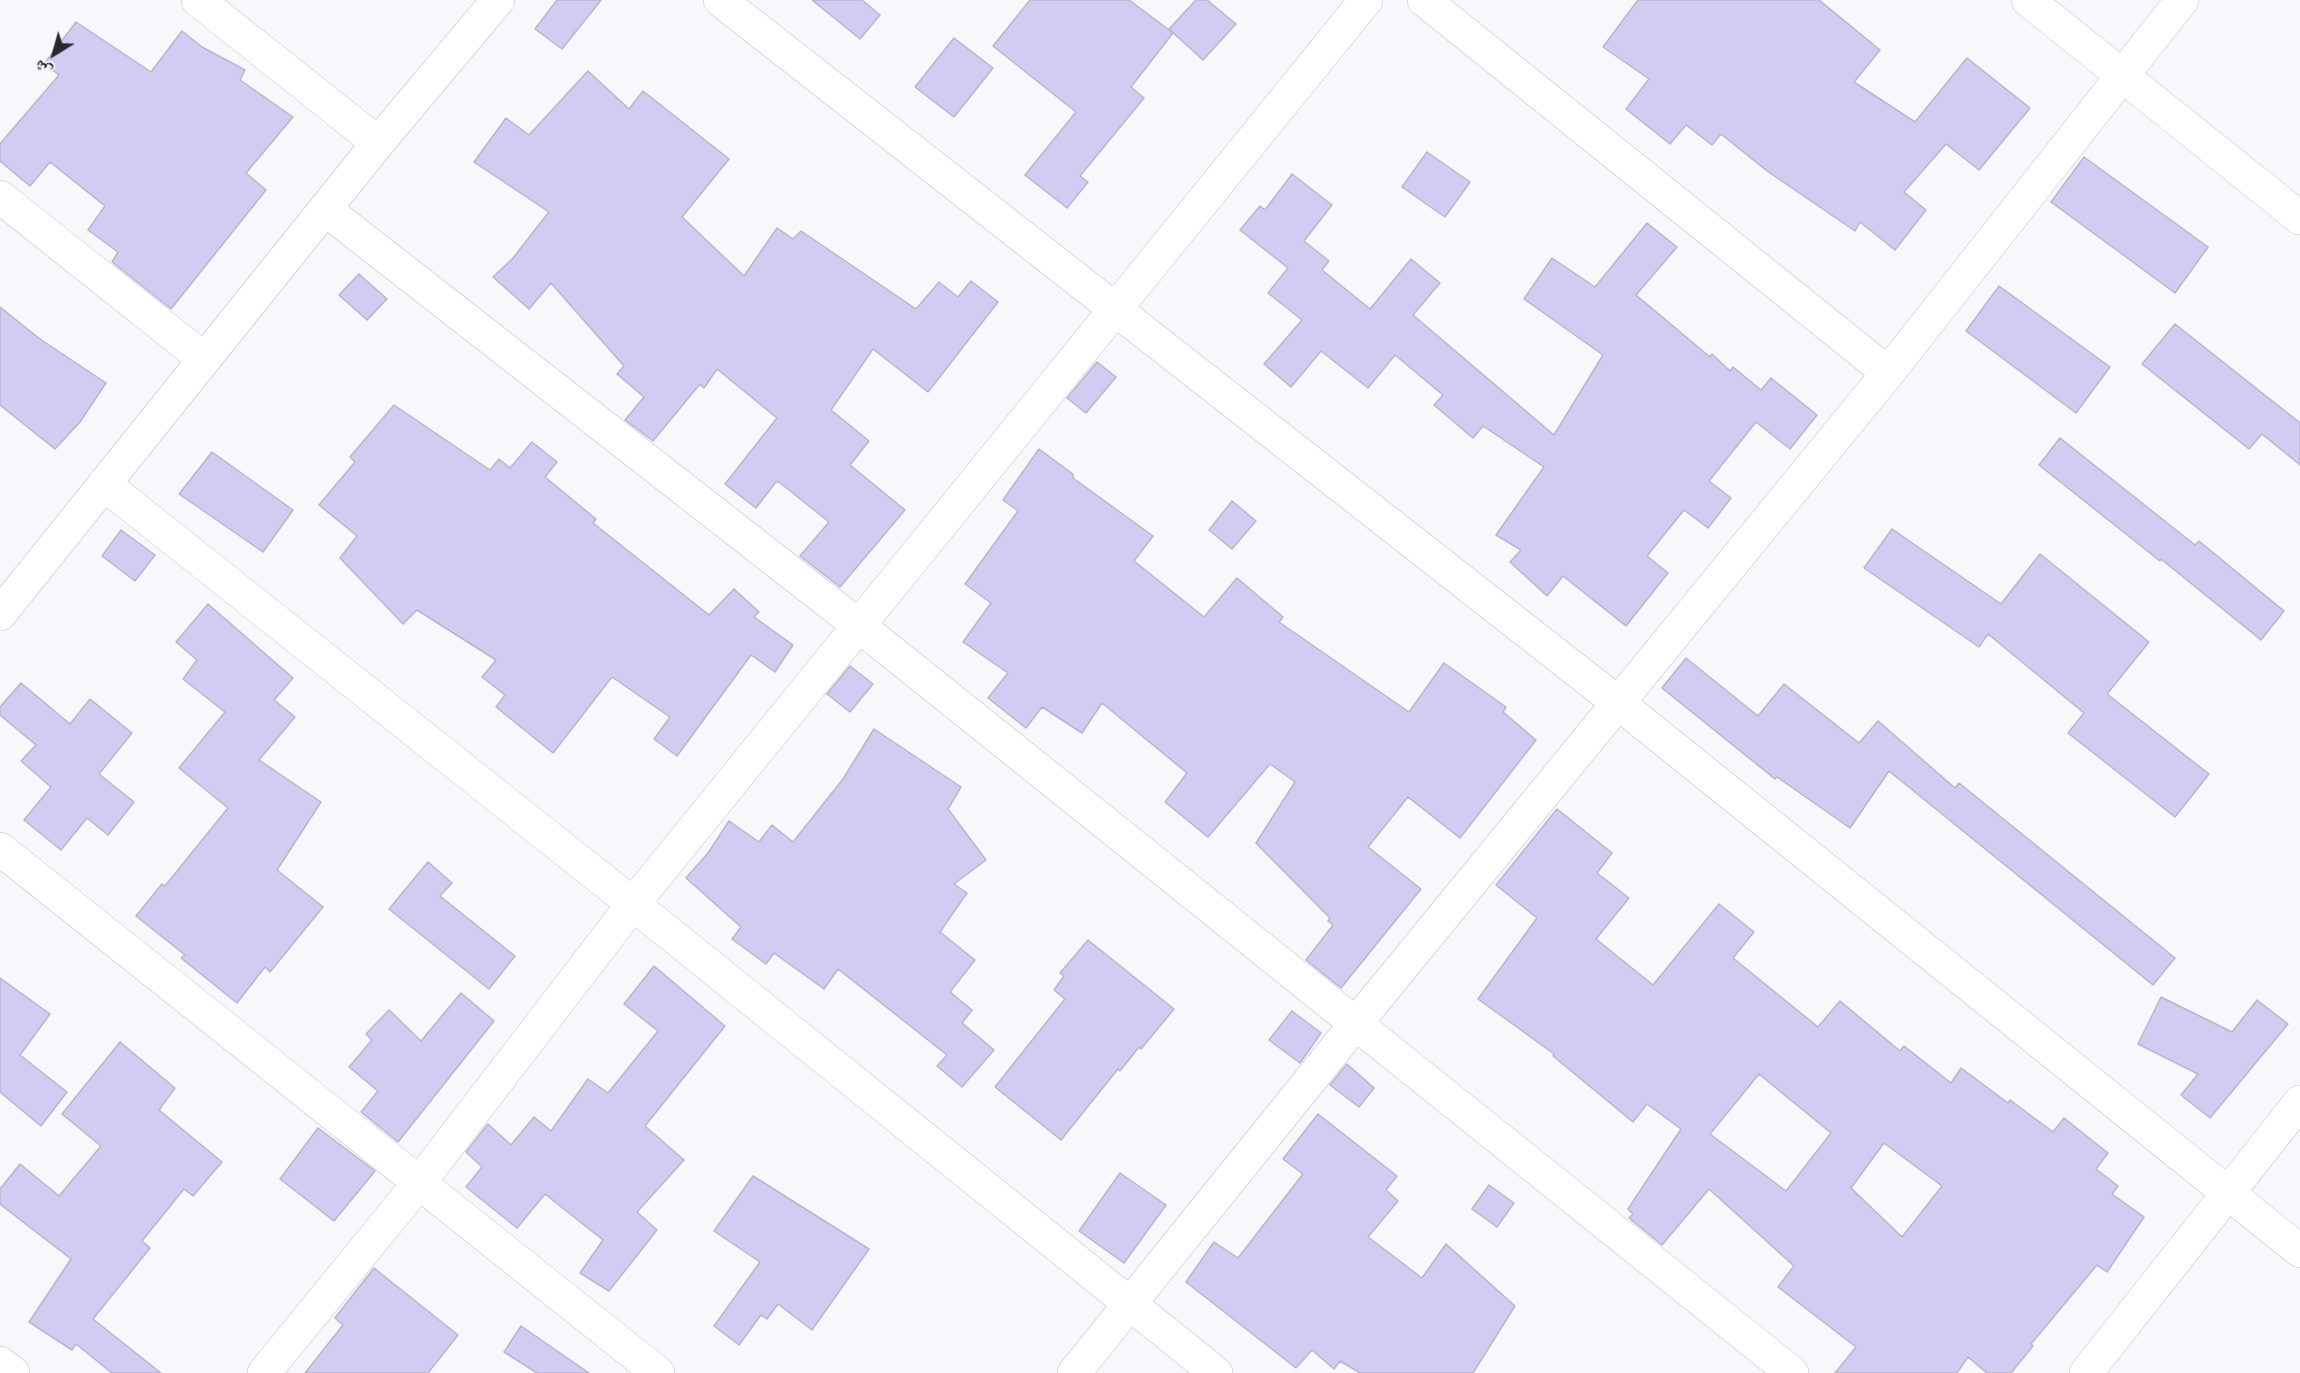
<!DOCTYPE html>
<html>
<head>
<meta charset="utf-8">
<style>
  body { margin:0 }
  #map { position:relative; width:2300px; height:1373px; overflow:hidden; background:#f8f7fc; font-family:"DM Sans","Noto Naskh Arabic",sans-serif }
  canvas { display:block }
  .north { position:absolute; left:24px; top:24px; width:60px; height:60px; -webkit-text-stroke:4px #f8f7fc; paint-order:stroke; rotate:217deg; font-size:16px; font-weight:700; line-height:24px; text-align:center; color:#292831 }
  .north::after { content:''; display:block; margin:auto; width:21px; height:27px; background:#292831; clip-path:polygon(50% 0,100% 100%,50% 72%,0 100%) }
</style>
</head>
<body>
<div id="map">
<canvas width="2300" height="1373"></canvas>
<div class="north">ش</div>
</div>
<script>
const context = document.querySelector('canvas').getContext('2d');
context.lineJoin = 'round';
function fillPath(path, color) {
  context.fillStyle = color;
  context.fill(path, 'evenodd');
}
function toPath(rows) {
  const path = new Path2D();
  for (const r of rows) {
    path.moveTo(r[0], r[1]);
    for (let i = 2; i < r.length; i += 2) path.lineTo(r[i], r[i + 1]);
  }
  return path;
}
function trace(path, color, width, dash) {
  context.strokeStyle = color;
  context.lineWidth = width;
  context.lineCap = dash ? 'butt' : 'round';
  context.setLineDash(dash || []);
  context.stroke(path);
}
const building = toPath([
  [557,0,601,0,562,49,535,29,557,0],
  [812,0,862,0,880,15,860,39,812,0],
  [1030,0,1129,0,1173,33,1131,87,1144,98,1080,176,1088,182,1067,208,1025,175,1076,112,993,46,1030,0],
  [1196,0,1207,0,1236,24,1203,60,1169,29,1196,0],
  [1638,0,1819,0,1880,50,1854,82,1915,122,1967,58,2030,108,1979,170,1946,144,1904,192,1926,210,1895,250,1860,222,1855,231,1767,171,1721,134,1712,145,1686,125,1670,144,1626,109,1649,79,1603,47,1638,0],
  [76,22,151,72,182,31,202,47,245,70,240,80,293,117,246,173,266,190,171,309,112,262,118,252,88,230,105,206,50,162,30,186,0,161,0,144,59,75,44,64,76,22],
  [954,38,993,68,954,117,915,87,954,38],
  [588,71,629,109,643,91,729,159,682,217,744,276,777,228,793,239,801,231,916,309,939,282,958,297,971,281,998,302,928,392,873,349,831,410,869,441,850,465,905,510,840,587,800,556,829,522,779,482,776,482,756,508,725,484,777,418,717,369,704,388,700,384,653,441,625,420,644,397,617,374,624,366,551,283,529,309,493,277,513,258,549,212,474,162,506,118,529,135,588,71],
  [1427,152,1470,182,1445,217,1402,187,1427,152],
  [2084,157,2208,247,2175,293,2051,202,2084,157],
  [1292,174,1332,205,1304,241,1329,261,1322,270,1370,309,1411,259,1440,283,1413,315,1554,435,1603,355,1524,299,1552,258,1595,287,1647,223,1677,247,1636,295,1710,357,1712,354,1730,371,1733,367,1761,390,1771,378,1817,415,1790,449,1756,422,1709,481,1731,498,1708,528,1684,510,1647,556,1668,573,1626,626,1563,576,1547,596,1510,562,1521,550,1496,535,1544,467,1483,426,1473,438,1434,405,1443,395,1395,355,1368,388,1321,351,1291,387,1264,364,1302,320,1268,293,1288,268,1240,230,1260,206,1265,210,1292,174],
  [359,274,387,299,367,320,339,295,359,274],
  [1999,286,2110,367,2076,413,1966,331,1999,286],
  [0,307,40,339,106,383,80,422,55,449,0,405,0,307],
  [2175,324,2300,423,2300,465,2262,434,2249,449,2142,364,2175,324],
  [1097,362,1116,377,1086,413,1067,398,1097,362],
  [394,405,490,470,499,459,510,468,532,442,557,462,545,477,596,519,593,523,709,615,734,589,759,612,754,617,793,645,775,672,751,655,677,756,654,739,670,717,612,677,553,753,496,707,505,695,482,677,496,660,417,610,403,624,340,558,357,536,319,505,355,462,350,457,394,405],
  [2060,438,2195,545,2199,541,2284,611,2261,640,2161,559,2160,561,2039,465,2060,438],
  [1039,449,1073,474,1073,478,1153,536,1134,561,1204,617,1237,578,1283,617,1279,622,1409,712,1444,663,1506,707,1503,712,1536,740,1460,838,1408,797,1368,847,1421,889,1341,988,1306,960,1333,925,1328,921,1330,918,1256,843,1295,782,1270,764,1208,837,1165,802,1187,773,1102,703,1082,733,1042,707,1026,728,988,698,1008,673,963,642,991,603,965,584,1018,511,1003,500,1039,449],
  [212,452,293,510,263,552,179,494,212,452],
  [1232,501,1256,521,1232,549,1209,530,1232,501],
  [1892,529,2001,604,2040,554,2149,642,2107,694,2209,774,2175,817,2068,733,2084,713,1988,634,1979,647,1864,568,1892,529],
  [121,530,155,555,135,581,102,556,121,530],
  [208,604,293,678,274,700,295,717,259,760,321,802,277,870,323,907,270,972,265,967,237,1003,181,958,185,955,136,916,162,884,165,886,228,808,179,768,225,712,183,679,197,660,176,642,208,604],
  [1686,658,1758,716,1784,684,1859,743,1878,721,1955,788,1959,783,2175,958,2153,985,1889,771,1850,828,1777,777,1775,779,1662,688,1686,658],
  [850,666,873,684,850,712,827,694,850,666],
  [21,683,70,724,90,699,132,733,99,774,134,802,108,835,87,818,61,850,24,820,51,787,21,761,36,745,0,715,0,707,21,683],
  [874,729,961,787,948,809,986,860,954,884,967,893,940,932,975,960,950,992,972,1010,962,1023,994,1050,962,1087,937,1066,947,1055,838,969,824,989,774,953,766,964,732,939,741,927,686,878,708,853,729,821,759,842,772,825,793,842,843,779,874,729],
  [1557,809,1612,853,1597,873,1629,898,1596,939,1653,985,1719,904,1754,932,1733,958,1818,1027,1840,1001,1900,1051,1904,1046,1951,1083,1961,1068,2008,1103,2010,1100,2053,1132,2064,1118,2108,1153,2096,1169,2118,1186,2112,1194,2144,1217,2107,1272,2097,1265,2031,1344,2033,1346,2011,1373,1987,1373,1968,1357,1957,1373,1835,1373,1856,1347,1778,1287,1794,1266,1709,1189,1662,1245,1629,1218,1633,1214,1628,1209,1681,1129,1647,1104,1633,1122,1553,1056,1554,1054,1478,999,1537,918,1496,885,1557,809],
  [1759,1074,1831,1133,1786,1191,1710,1134,1759,1074],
  [1884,1143,1942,1186,1902,1237,1851,1188,1884,1143],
  [428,862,452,883,440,896,515,956,489,989,389,909,428,862],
  [1088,940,1174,1009,1141,1049,1139,1047,1120,1071,1118,1069,1061,1140,995,1087,1065,999,1054,990,1064,976,1060,973,1088,940],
  [654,966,725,1026,645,1126,684,1160,637,1212,657,1230,609,1291,580,1273,603,1240,545,1194,517,1228,466,1187,482,1167,466,1152,488,1124,511,1145,534,1117,551,1131,588,1079,608,1093,658,1031,624,1004,654,966],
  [0,978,50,1014,20,1055,67,1092,41,1126,0,1092,0,978],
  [461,993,494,1021,398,1142,361,1112,378,1091,349,1067,372,1040,366,1034,389,1010,421,1041,461,993],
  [2161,997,2232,1032,2257,1000,2288,1024,2210,1118,2181,1095,2198,1074,2138,1044,2161,997],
  [1292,1011,1321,1033,1300,1063,1269,1040,1292,1011],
  [120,1042,175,1088,159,1110,222,1162,193,1196,184,1189,142,1241,150,1248,93,1319,161,1373,112,1373,76,1344,72,1350,29,1322,71,1259,0,1204,0,1189,20,1164,59,1196,101,1146,62,1114,120,1042],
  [1347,1064,1374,1088,1359,1107,1330,1085,1347,1064],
  [1318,1114,1397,1176,1386,1190,1398,1201,1368,1237,1422,1278,1446,1244,1515,1306,1473,1373,1360,1373,1340,1361,1334,1369,1312,1350,1296,1368,1186,1282,1214,1242,1238,1258,1303,1174,1283,1159,1318,1114],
  [318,1128,375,1171,334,1221,280,1179,318,1128],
  [1120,1173,1166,1205,1124,1263,1079,1231,1120,1173],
  [753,1176,869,1249,812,1330,778,1304,767,1319,761,1315,739,1345,714,1326,760,1262,714,1231,753,1176],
  [1489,1185,1514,1203,1497,1227,1472,1209,1489,1185],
  [374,1268,458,1335,428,1373,305,1373,343,1325,335,1318,374,1268],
  [521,1326,589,1373,537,1373,504,1352,521,1326]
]);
const minor = toPath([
  [198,0,378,143],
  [720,0,1617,702,2300,1251],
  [1424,0,1888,373],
  [2028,0,2300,218],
  [0,197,204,359],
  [326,210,858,625,1792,1373],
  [104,484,633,904,1216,1373],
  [0,614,378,143,498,0],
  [0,849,658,1373],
  [0,1363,13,1373],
  [264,1373,419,1183,633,904,1366,0],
  [1074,1373,1357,1022,1888,373,2182,0],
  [2086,1373,2300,1102]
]);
fillPath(building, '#d1ccf1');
trace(building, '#b8b5cd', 1.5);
trace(minor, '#c0bdd5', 34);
trace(minor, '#fff', 33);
</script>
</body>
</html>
